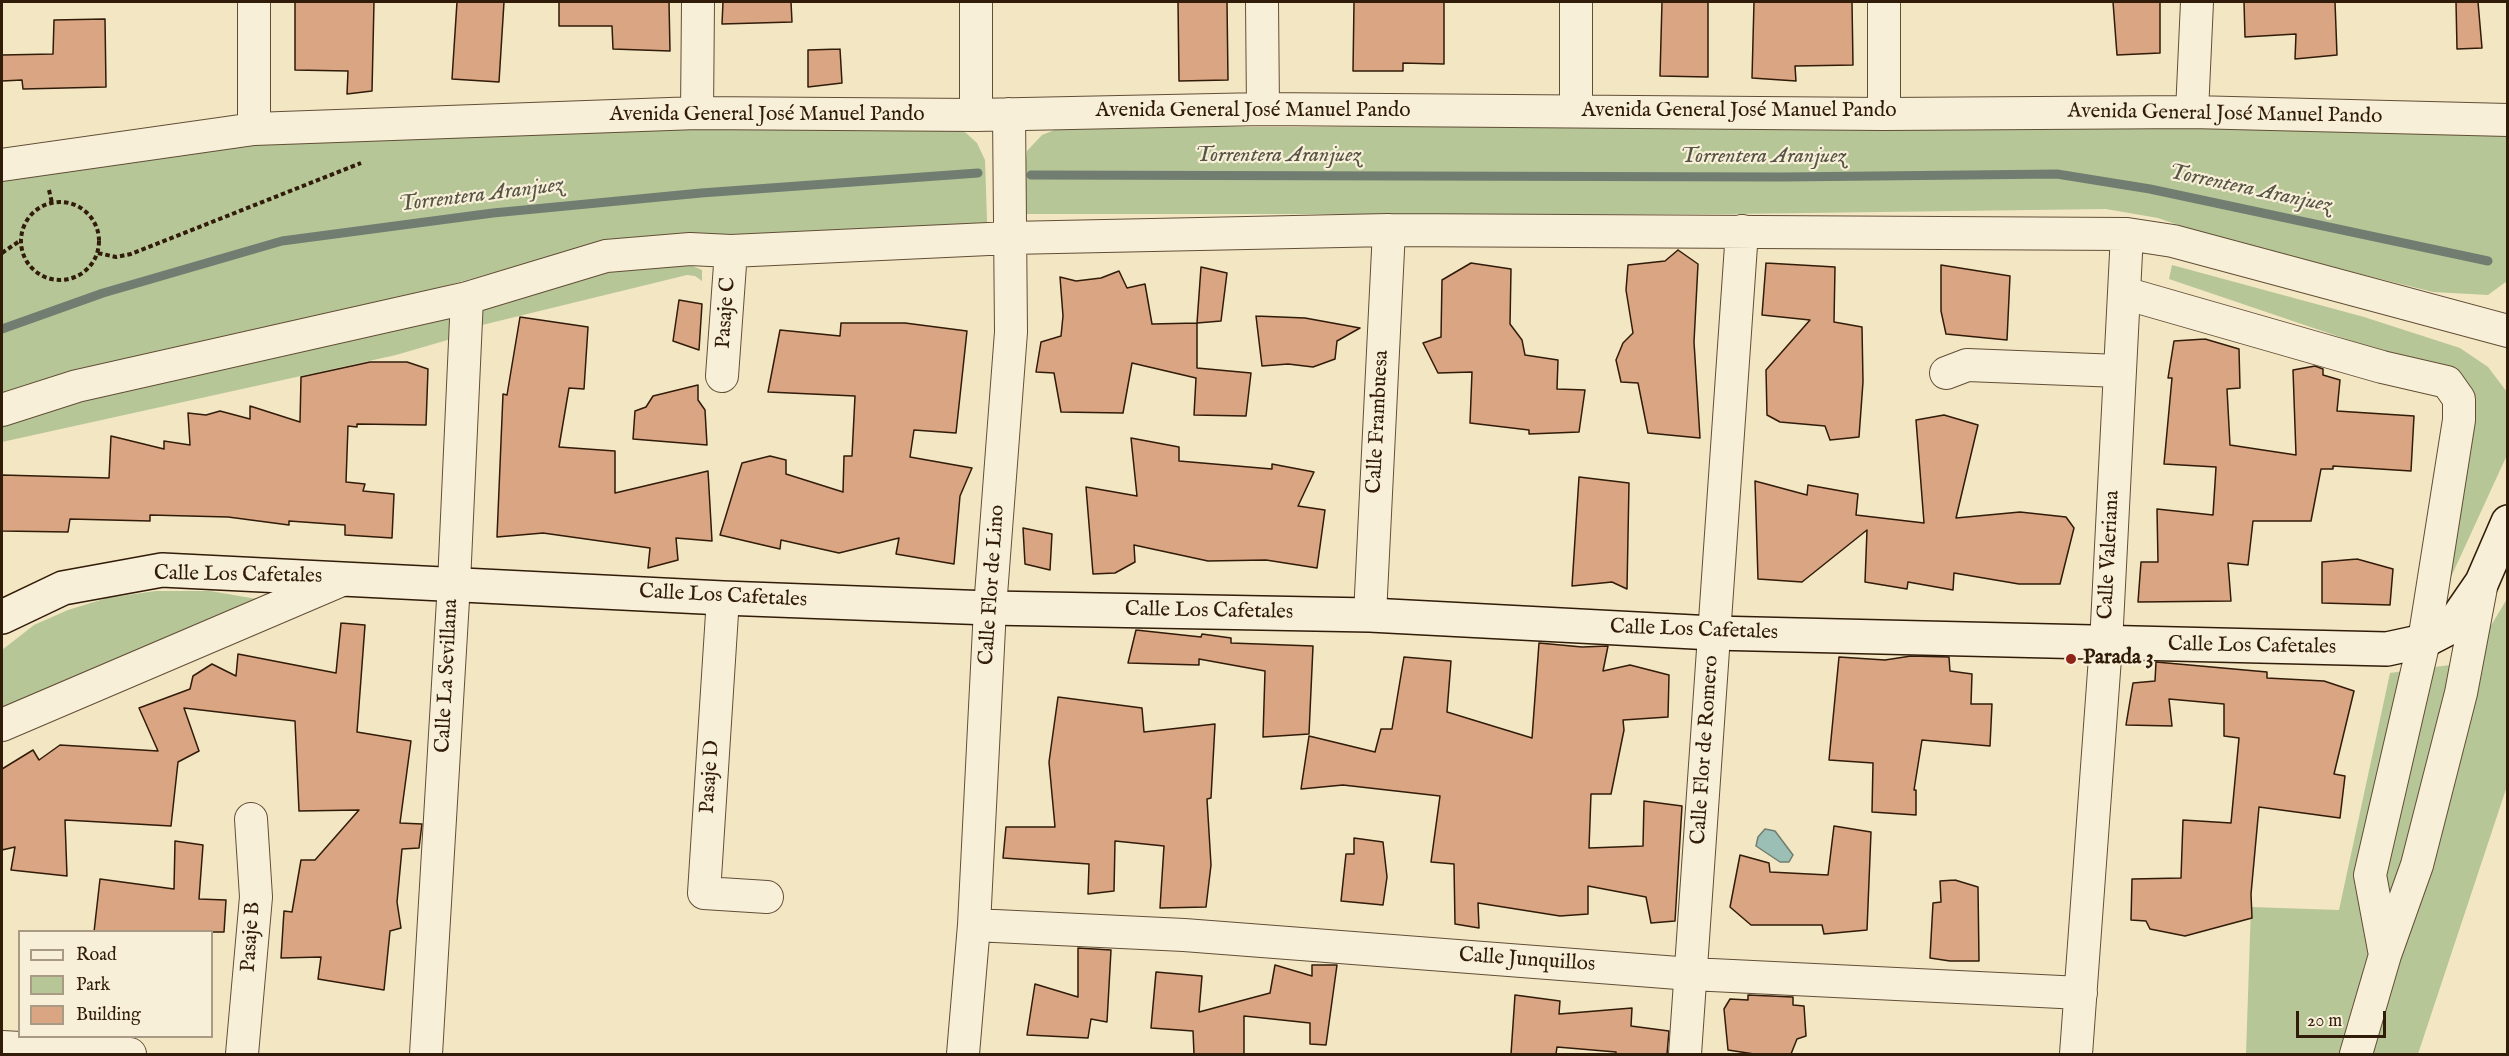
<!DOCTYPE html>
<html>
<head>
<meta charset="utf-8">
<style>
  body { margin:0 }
  #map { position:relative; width:2509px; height:1056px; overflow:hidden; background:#f3e6c2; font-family:"IM FELL English",serif }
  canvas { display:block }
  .frame { position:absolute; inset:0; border:3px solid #311b09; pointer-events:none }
  .legend { position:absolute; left:18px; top:930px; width:195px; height:108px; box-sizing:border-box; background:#f7efd7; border:2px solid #a89a85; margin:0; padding:8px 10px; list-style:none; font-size:18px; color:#311b09 }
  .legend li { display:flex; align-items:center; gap:12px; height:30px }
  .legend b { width:30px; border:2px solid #a89a85 }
  .scale { position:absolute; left:2296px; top:1011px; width:90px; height:27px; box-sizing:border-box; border:3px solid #311b09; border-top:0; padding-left:8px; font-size:18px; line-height:21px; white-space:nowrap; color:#311b09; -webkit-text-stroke:4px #f7efd7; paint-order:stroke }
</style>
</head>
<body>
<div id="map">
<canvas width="2509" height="1056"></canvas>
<div class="frame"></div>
<ul class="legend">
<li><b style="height:8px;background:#f7efd7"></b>Road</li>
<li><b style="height:16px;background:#b6c697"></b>Park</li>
<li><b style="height:16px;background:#d9a583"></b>Building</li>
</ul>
<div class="scale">20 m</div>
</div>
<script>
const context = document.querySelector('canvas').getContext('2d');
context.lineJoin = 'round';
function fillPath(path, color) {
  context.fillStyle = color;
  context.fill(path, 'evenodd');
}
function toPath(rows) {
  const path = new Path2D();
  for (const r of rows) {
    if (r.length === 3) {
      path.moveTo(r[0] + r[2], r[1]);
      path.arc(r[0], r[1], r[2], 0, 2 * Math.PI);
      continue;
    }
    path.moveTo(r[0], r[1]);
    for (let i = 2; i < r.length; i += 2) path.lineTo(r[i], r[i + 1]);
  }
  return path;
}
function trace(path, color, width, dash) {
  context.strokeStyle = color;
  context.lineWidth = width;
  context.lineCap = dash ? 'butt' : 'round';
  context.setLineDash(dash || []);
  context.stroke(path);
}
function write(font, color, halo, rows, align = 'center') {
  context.font = font + ' "IM FELL English",serif';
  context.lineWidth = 4.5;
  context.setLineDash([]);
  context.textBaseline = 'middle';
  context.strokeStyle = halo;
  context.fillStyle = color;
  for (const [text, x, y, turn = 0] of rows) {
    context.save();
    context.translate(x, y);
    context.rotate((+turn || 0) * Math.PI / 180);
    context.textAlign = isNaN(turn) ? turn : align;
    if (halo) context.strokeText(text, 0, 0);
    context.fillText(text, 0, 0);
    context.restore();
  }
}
const green = toPath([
  [711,125,952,126,966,133,977,143,985,160,988,250,608,240,375,306,2,397,2,174,258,142],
  [1062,127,2507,127,2507,281,2488,295,2433,292,2219,239,2158,218,2106,209,1733,214,1026,214,1024,180,1027,151,1042,135],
  [681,261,702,270,702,281,695,276,687,275,478,326,479,304,591,272],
  [2172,265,2364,317,2460,348,2488,367,2507,392,2507,455,2445,590,2452,375,2169,279],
  [452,314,451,339,396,355,2,442,2,419],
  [156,591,210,591,257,599,2,710,2,650,34,625,68,610,107,598],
  [2507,599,2507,786,2418,1054,2246,1054,2251,907,2339,910,2390,673,2457,664,2487,632]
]);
const water = toPath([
  [1765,829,1775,831,1793,855,1789,862,1780,862,1756,846,1758,837,1765,829]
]);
const stream = toPath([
  [1031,175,1783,177,2057,174,2150,189,2488,261],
  [2,329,103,293,282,241,493,213,701,193,978,173]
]);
const building = toPath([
  [295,2,374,2,372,91,347,94,348,71,295,70,295,2],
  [457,2,504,2,499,82,452,79,457,2],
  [559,2,669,2,670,51,613,49,612,26,559,26,559,2],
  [723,2,791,2,792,22,722,24,723,2],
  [1178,2,1227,2,1228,80,1179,81,1178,2],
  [1354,2,1444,2,1444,64,1403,63,1403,71,1353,71,1354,2],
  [1662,2,1708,2,1708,77,1660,76,1662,2],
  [1754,2,1852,2,1853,65,1795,66,1796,81,1752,78,1754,2],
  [2113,2,2160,2,2160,53,2117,55,2113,2],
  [2244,2,2335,2,2337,55,2295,59,2296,34,2245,37,2244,2],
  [2456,2,2478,2,2482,48,2457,49,2456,2],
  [105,19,106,87,23,89,22,80,2,81,2,55,53,54,54,20,105,19],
  [840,49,842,83,808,87,808,50,840,49],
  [1678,250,1698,264,1694,342,1700,438,1648,433,1638,383,1621,382,1616,360,1623,343,1633,333,1626,290,1628,265,1665,261,1678,250],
  [1471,263,1511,269,1510,324,1522,340,1525,355,1558,360,1557,389,1585,390,1579,432,1529,434,1529,430,1470,423,1472,372,1438,373,1423,343,1441,337,1442,280,1471,263],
  [1766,263,1835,267,1834,322,1862,327,1863,382,1859,437,1830,440,1825,426,1780,422,1767,415,1766,370,1810,320,1762,315,1766,263],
  [1941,265,2010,276,2007,340,1946,334,1941,311,1941,265],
  [1201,267,1227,273,1221,321,1197,323,1201,267],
  [1119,271,1127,288,1145,284,1152,324,1197,323,1197,368,1251,373,1246,416,1194,415,1196,378,1132,363,1123,413,1061,412,1054,373,1036,372,1041,342,1061,336,1063,316,1060,277,1076,281,1101,278,1119,271],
  [679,300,702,304,699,350,673,341,679,300],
  [1256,316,1305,318,1360,328,1337,341,1335,359,1313,367,1288,364,1262,366,1256,316],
  [520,317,588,327,584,389,569,388,559,447,615,451,615,493,708,471,712,541,676,538,678,560,648,568,650,548,543,533,497,537,503,394,507,395,520,317],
  [841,323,905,323,967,331,956,433,914,430,910,457,972,468,960,496,954,564,896,554,899,538,839,553,781,540,780,549,720,535,742,463,770,456,786,460,786,474,843,492,844,456,852,456,855,396,768,392,780,330,840,336,841,323],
  [2205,339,2239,349,2240,388,2227,389,2230,445,2296,455,2293,370,2315,366,2323,369,2323,375,2340,380,2337,411,2414,416,2411,471,2333,466,2333,469,2321,469,2311,521,2253,521,2248,565,2228,563,2231,601,2138,602,2141,562,2158,562,2157,509,2213,515,2216,467,2164,464,2172,378,2168,378,2174,341,2205,339],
  [370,362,407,362,428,369,426,425,357,424,357,427,348,426,346,482,365,484,363,491,394,494,392,538,345,535,345,525,289,521,289,525,228,517,150,515,150,521,70,519,68,532,2,531,2,475,109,478,111,436,164,449,164,441,190,445,188,413,206,415,220,411,250,419,250,406,300,422,301,377,370,362],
  [698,385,698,400,705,410,707,445,633,439,635,411,646,407,653,396,698,385],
  [1944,415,1978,425,1956,518,2020,512,2066,517,2074,528,2060,584,2019,584,1954,573,1953,590,1908,582,1907,589,1865,582,1867,530,1802,582,1758,579,1755,481,1807,495,1808,485,1858,494,1856,515,1924,523,1916,420,1944,415],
  [1131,438,1179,447,1179,461,1272,469,1272,464,1314,472,1298,506,1325,510,1317,568,1266,560,1208,561,1134,545,1135,562,1115,573,1093,574,1086,487,1137,496,1131,438],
  [1579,477,1629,483,1627,589,1612,582,1572,586,1579,477],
  [1023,528,1052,534,1050,570,1025,564,1023,528],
  [2357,559,2393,569,2390,605,2322,603,2322,562,2357,559],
  [341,623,365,625,357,732,411,741,400,823,422,824,419,848,402,849,397,902,401,928,390,931,384,990,318,979,321,957,281,958,284,911,292,912,301,860,315,860,359,810,299,811,295,721,184,708,199,751,178,762,171,826,65,820,67,876,11,870,15,847,2,850,2,769,33,750,39,760,60,745,158,751,139,708,190,689,193,676,212,664,236,676,238,654,336,673,341,623],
  [1136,630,1201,637,1202,634,1231,638,1231,643,1313,646,1309,734,1263,737,1265,671,1199,659,1199,665,1128,663,1136,630],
  [1539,643,1582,647,1608,646,1603,671,1630,665,1669,675,1668,717,1623,720,1624,730,1611,794,1591,794,1589,848,1643,846,1644,801,1682,806,1675,921,1651,923,1646,897,1588,886,1588,914,1560,916,1478,903,1479,928,1455,924,1454,864,1431,862,1440,796,1343,785,1301,789,1309,736,1375,752,1381,729,1392,729,1404,657,1451,661,1447,712,1532,738,1539,643],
  [1911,656,1949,657,1950,671,1972,674,1971,704,1992,704,1990,746,1922,740,1914,790,1916,790,1916,815,1872,812,1873,763,1829,760,1839,657,1885,660,1911,656],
  [2156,662,2267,672,2267,678,2324,681,2354,691,2334,774,2345,776,2340,818,2259,807,2251,894,2252,918,2185,936,2150,929,2146,921,2131,920,2132,879,2181,878,2183,820,2231,823,2239,738,2224,736,2224,704,2169,699,2172,726,2126,725,2133,683,2155,681,2156,662],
  [1058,697,1142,708,1144,732,1215,724,1211,798,1207,799,1211,865,1206,907,1160,908,1164,846,1115,841,1114,891,1088,894,1089,864,1003,858,1006,827,1055,827,1049,762,1058,697],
  [1834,826,1871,832,1867,930,1824,934,1822,925,1751,925,1730,907,1740,855,1769,863,1770,872,1828,875,1834,826],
  [1354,838,1383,842,1387,877,1383,905,1341,901,1346,854,1354,854,1354,838],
  [175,841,203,845,199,899,226,900,224,932,94,932,100,879,174,889,175,841],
  [1955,880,1978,887,1979,961,1950,961,1930,958,1933,903,1941,902,1940,881,1955,880],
  [1078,948,1111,950,1107,1022,1091,1019,1088,1038,1027,1035,1035,984,1078,997,1078,948],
  [1275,965,1312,976,1312,965,1337,965,1326,1045,1310,1044,1310,1023,1244,1016,1244,1054,1194,1054,1193,1031,1151,1028,1156,972,1202,976,1199,1012,1270,993,1275,965],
  [1515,995,1560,1001,1559,1014,1632,1008,1631,1026,1669,1031,1667,1054,1616,1054,1616,1052,1557,1047,1556,1054,1511,1054,1515,995],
  [1748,995,1793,997,1793,1005,1804,1006,1806,1036,1797,1039,1791,1054,1754,1054,1728,1050,1724,1009,1730,999,1748,1000,1748,995]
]);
const path = toPath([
  [49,190,52,203],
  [60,241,39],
  [2,253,21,240],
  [98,253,116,257,131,254,361,163]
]);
const street = toPath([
  [1262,2,1263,109],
  [1576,2,1576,111],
  [1884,2,1884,114],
  [2192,112,2197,2],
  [697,113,698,2],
  [976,115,976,2],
  [254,129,254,2],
  [2,165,254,129,697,113,976,115,1263,109,1884,114,2192,112,2508,120],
  [2124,293,2382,367,2447,382,2459,399,2459,420,2424,641,2370,875,2385,955,2417,865,2461,693,2482,582],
  [1946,373,1967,365,2119,371],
  [722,376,731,251],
  [2,410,77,386,467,298,606,256,690,249,731,251,1010,238,1389,230,2127,234,2173,241,2508,331],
  [723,598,704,893,767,897],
  [1370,615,1389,230],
  [2,725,344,579],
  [974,925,1184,935,1691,974,2081,993],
  [2,1047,130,1054],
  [242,1054,256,897,251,819],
  [426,1054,454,583,467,298],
  [963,1054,974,925,990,608,1011,332,1009,114],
  [1685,1054,1742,231],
  [2076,1054,2106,644,2127,234],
  [2356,1054,2385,955]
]);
const secondary = toPath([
  [2,617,63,588,162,570,723,598,990,608,1370,615,1713,633,2387,649,2424,641,2451,627,2482,582,2508,522]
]);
const markers = [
  [2071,659,6,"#8f2418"]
];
const streetNames = [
  ["Avenida General José Manuel Pando",1253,112],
  ["Avenida General José Manuel Pando",1739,112],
  ["Avenida General José Manuel Pando",2225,115,1],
  ["Avenida General José Manuel Pando",767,116],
  ["Pasaje C",727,313,-86],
  ["Calle Frambuesa",1379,422,-87],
  ["Calle Valeriana",2110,555,-87],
  ["Calle Los Cafetales",238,576,1],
  ["Calle Flor de Lino",993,585,-86],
  ["Calle Los Cafetales",723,597,3],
  ["Calle Los Cafetales",1209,612,1],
  ["Calle Los Cafetales",1694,631,2],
  ["Calle Los Cafetales",2252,647,1],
  ["Calle La Sevillana",448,676,-87],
  ["Calle Flor de Romero",1706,750,-86],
  ["Pasaje D",711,777,-86],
  ["Pasaje B",252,937,-86],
  ["Calle Junquillos",1527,961,4]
];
const poiNames = [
  ["Parada 3",2083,659]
];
const waterNames = [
  ["Torrentera Aranjuez",1278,156],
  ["Torrentera Aranjuez",1763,157],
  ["Torrentera Aranjuez",2250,190,12],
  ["Torrentera Aranjuez",481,196,-7]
];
fillPath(green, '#b6c697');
fillPath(water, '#9bbfb5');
trace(water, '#717d70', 1.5);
trace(stream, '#717d70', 9);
fillPath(building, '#d9a583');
trace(building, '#311b09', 1.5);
trace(street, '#624e37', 34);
trace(secondary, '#311b09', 36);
trace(path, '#311b09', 4, [4.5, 3]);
trace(street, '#f7efd7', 32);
trace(secondary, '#f7efd7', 33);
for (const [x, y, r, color] of markers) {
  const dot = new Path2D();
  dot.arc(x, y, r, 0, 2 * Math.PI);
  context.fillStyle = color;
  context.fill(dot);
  trace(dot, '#f7efd7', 2);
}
write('21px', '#311b09', '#f7efd7', streetNames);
write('bold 21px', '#311b09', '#f7efd7', poiNames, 'left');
write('italic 22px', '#565445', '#f7efd7', waterNames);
</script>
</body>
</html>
